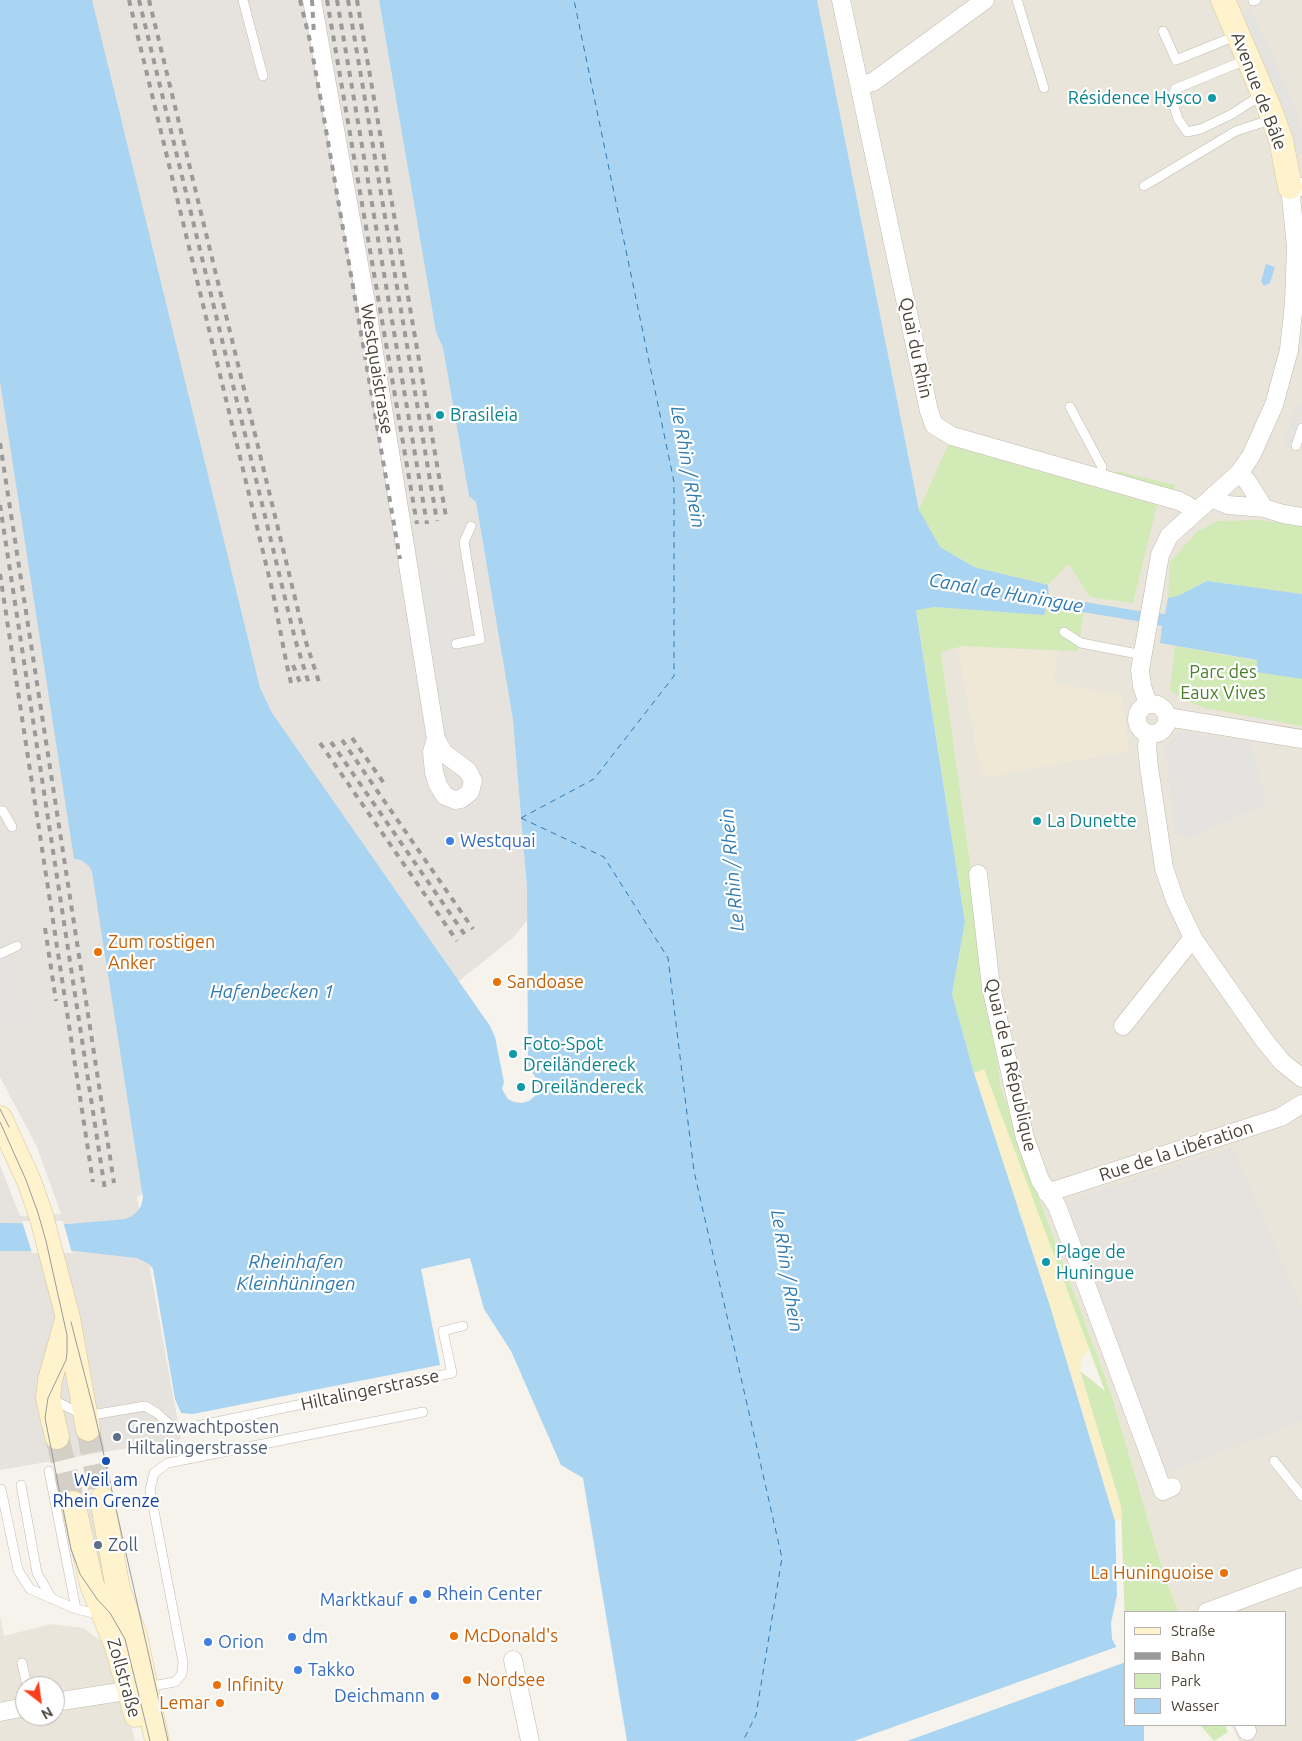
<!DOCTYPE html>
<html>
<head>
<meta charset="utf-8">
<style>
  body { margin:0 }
  #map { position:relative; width:1302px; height:1741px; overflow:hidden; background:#f6f3ec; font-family:Ubuntu,sans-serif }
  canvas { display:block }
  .legend { position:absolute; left:1124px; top:1611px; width:162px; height:115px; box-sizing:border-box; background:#fff; border:1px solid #b7b4b0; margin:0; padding:6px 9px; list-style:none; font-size:15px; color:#4b4439 }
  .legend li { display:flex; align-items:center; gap:10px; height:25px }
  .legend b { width:25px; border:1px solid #b7b4b0 }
  .north { position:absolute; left:15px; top:1676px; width:50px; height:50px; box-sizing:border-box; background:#fff; border:1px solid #b7b4b0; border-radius:50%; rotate:150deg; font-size:14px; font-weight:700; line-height:20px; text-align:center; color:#4b4439 }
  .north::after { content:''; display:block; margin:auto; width:18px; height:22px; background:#fc3f1d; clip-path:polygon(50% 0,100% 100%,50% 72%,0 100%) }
</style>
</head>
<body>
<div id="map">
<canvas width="1302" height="1741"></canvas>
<ul class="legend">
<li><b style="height:6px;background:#fff3cd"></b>Straße</li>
<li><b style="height:6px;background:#9a9a9a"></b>Bahn</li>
<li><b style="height:14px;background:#d2eab5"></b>Park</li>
<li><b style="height:14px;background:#a9d4f2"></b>Wasser</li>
</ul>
<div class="north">N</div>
</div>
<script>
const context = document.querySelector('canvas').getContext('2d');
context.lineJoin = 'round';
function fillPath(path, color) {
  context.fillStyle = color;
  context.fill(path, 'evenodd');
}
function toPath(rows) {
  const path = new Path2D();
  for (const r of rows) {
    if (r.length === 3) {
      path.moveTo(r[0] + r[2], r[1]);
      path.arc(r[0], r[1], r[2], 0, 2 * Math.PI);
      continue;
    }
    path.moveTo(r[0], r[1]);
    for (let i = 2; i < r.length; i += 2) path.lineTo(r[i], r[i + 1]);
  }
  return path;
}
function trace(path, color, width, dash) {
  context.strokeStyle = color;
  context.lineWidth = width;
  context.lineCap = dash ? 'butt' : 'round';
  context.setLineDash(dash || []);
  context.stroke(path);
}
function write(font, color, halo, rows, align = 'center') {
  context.font = font + ' Ubuntu,sans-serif';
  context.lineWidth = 4.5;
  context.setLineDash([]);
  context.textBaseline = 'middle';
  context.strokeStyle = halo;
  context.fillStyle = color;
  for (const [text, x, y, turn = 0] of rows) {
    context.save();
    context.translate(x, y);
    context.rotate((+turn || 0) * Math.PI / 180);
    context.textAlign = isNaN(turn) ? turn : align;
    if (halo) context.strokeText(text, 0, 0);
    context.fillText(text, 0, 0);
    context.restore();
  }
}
const residential = toPath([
  [812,0,1302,0,1302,1741,1239,1741,1232,1725,1286,1725,1286,1612,1178,1612,1178,1611,1163,1571,1111,1393,1037,1193,1001,1087,935,607],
  [0,1615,4,1636,51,1624,83,1628,114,1650,135,1741,0,1741],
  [25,1686,55,1686,55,1716,25,1716]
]);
const industrial = toPath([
  [0,0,379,0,436,332,443,348,469,496,476,502,513,720,517,765,527,888,527,921,514,937,459,981,137,1197,181,1439,0,1470,0,1165,20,1216,61,1214,37,1147,0,1077],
  [1233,1147,1302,1309,1302,1421,1163,1474,1137,1395,1064,1202]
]);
const education = toPath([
  [962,646,1058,651,1054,683,1122,695,1129,751,982,778,958,650]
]);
const green = toPath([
  [948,445,1157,505,1133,603,1090,597,1069,564,1048,585,974,567,940,547,919,510],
  [1116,471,1175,485,1174,490,1115,475],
  [1261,520,1302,526,1302,594,1207,581,1178,596,1168,598,1170,562,1197,532,1217,521],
  [1047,606,1084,612,1077,651,962,646,941,652,1001,1087,1037,1193,1111,1393,1163,1571,1178,1611,1173,1612,1126,1612,1125,1626,1121,1507,1080,1371,1105,1391,984,1070,974,1073,952,994,965,922,916,609,935,607,1044,615],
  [1175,646,1257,661,1256,672,1302,679,1302,726,1205,708,1183,699,1170,690],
  [1200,1725,1225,1725,1228,1732,1214,1741]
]);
const sand = toPath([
  [984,1069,1089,1349,1081,1360,1080,1371,1121,1507,1122,1518,1115,1521,1049,1303,974,1073]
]);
const parking = toPath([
  [1251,10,1294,104,1302,131,1302,155,1295,156,1239,16],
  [1296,404,1302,406,1302,411,1291,448,1283,446],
  [414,558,424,560,457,582,467,632,478,647,489,745,465,758,445,749],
  [1181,732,1250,741,1267,804,1189,838,1175,834,1165,746],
  [0,937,3,946,6,946,28,1010,24,1011,27,1023,0,1024],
  [85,1506,95,1509,110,1585,100,1582]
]);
const water = toPath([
  [0,0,92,0,260,688,272,713,490,1026,495,1037,504,1082,502,1089,508,1099,514,1102,522,1103,529,1101,536,1095,538,1088,537,1080,528,1065,527,888,513,720,476,502,469,496,443,348,436,332,379,0,817,0,919,510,940,547,974,567,1048,585,1049,596,1133,610,1165,614,1168,598,1178,596,1207,581,1302,594,1302,679,1256,672,1257,660,1160,643,1162,626,1131,620,1047,606,1044,615,935,607,916,610,965,922,952,994,974,1073,1049,1303,1115,1521,1117,1595,1111,1623,1112,1639,1126,1665,1126,1725,1144,1725,1144,1741,627,1741,583,1478,561,1465,511,1351,484,1309,470,1258,421,1269,440,1365,193,1414,181,1413,175,1399,153,1269,149,1264,137,1258,75,1251,0,1251,0,1223,69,1224,125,1219,132,1216,137,1212,141,1206,143,1198,92,872,89,866,81,860,74,859,0,381],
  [1266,264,1275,267,1270,283,1264,286,1261,281]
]);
const pier = toPath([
  [22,1221,63,1221,72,1253,32,1253],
  [1119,1646,1126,1662,907,1741,854,1741]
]);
const ferry = toPath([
  [521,818,604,857,668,958,694,1171,782,1558,756,1715,743,1741],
  [521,818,594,779,674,676,674,482,574,0]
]);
const secondaryTunnel = toPath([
  [88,1429,102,1499],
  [57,1437,73,1503]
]);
const lane = toPath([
  [243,0,263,76],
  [1017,0,1044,88],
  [1253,1,1256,0],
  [1163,31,1176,60,1238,35],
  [1248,59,1175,89,1172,100,1178,119,1187,132,1201,129,1232,114,1263,94],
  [1144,186,1236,131,1273,119],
  [1070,407,1102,467,1099,477],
  [1296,446,1302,428],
  [1064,632,1081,643,1143,655],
  [456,644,480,639,464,542,471,526],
  [0,811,3,811,12,827],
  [0,954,17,946],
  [53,1400,86,1416,145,1406,157,1413,169,1424,182,1429,452,1373,443,1331,463,1326],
  [1274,1461,1302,1496],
  [49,1471,76,1609],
  [21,1485,37,1573,52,1599],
  [1,1489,18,1570,30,1589,76,1609,102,1615],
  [22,1663,27,1686],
  [146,1687,175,1682,182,1674,183,1662,150,1490,154,1473,168,1463,423,1412]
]);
const street = toPath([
  [312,0,367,309,436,739,444,753,468,771,473,781,470,792,461,799,455,800,445,796,438,785,434,772,432,752,436,739],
  [841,0,929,411,934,425,952,436,1179,501,1187,505,1195,512],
  [861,85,873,82,985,0],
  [1239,473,1247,481,1264,508],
  [1211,498,1228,505,1264,508,1283,514,1302,517],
  [1152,719,15],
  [1148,704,1142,686,1140,670,1160,555,1169,536,1239,473,1251,456,1274,405,1289,350,1294,303,1296,246,1290,187,1302,187],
  [1167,717,1302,739],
  [1148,735,1147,747,1149,767,1164,868,1175,900,1194,940,1264,1040,1282,1062,1302,1078],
  [978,874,991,987,1025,1138,1040,1180,1057,1206,1163,1491,1172,1487],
  [1123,1026,1188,944,1194,940],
  [1047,1193,1281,1117,1302,1104],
  [1207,1612,1302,1577],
  [513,1660,530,1741],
  [55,1702,139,1689],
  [0,1712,25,1707],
  [1244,1725,1247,1731]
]);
const secondary = toPath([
  [1223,0,1268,105,1281,140,1290,187],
  [0,1118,29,1181,41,1215,68,1318,88,1429],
  [57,1437,48,1398,50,1380,66,1323],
  [102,1499,118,1589,135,1635,157,1741],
  [73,1503,92,1585,117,1647,136,1715]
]);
const tram = toPath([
  [0,1109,9,1127],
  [0,1122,26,1180,38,1213,46,1241,67,1335,67,1353,66,1360,48,1398,45,1418,71,1549,80,1574,97,1599,110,1613,125,1639,150,1741],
  [71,1322,95,1415,168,1741]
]);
const rail = toPath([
  [129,0,273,593,287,666,292,687],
  [139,0,295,639,309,684],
  [149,0,305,639,319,682],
  [300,0,310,41,321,101,400,559],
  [312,0,314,35],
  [327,0,417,524],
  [337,0,427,524],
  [348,0,437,521],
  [357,0,446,517],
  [0,443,114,1183],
  [0,505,105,1190],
  [0,574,93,1182],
  [293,665,301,685],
  [352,738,386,786],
  [342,740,473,929],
  [331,742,465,935],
  [320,743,457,941],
  [45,928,56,1001]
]);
const markers = [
  [1212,98,5,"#0f9aa8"],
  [440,415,5,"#0f9aa8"],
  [1037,821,5,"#0f9aa8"],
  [450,841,5,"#3f7fe0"],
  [98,952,5,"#e8710a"],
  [497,982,5,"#e8710a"],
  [513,1054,5,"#0f9aa8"],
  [521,1087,5,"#0f9aa8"],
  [1046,1262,5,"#0f9aa8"],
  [117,1437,5,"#5c6f8a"],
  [106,1461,5,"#1a4fb4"],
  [98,1545,5,"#5c6f8a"],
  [1224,1573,5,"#e8710a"],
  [427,1594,5,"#3f7fe0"],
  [413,1600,5,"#3f7fe0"],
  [454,1636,5,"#e8710a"],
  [292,1637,5,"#3f7fe0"],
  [208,1642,5,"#3f7fe0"],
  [298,1670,5,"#3f7fe0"],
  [467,1680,5,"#e8710a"],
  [217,1685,5,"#e8710a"],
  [435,1696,5,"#3f7fe0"],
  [220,1703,5,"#e8710a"]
];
const streetNames = [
  ["Avenue de Bâle",1259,91,69],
  ["Quai du Rhin",916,348,78],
  ["Westquaistrasse",377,369,81],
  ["Quai de la République",1011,1065,77],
  ["Rue de la Libération",1176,1151,-18],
  ["Hiltalingerstrasse",370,1390,-12],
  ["Zollstraße",124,1678,74]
];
const cultureNames = [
  ["Résidence Hysco",1202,98,"right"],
  ["Brasileia",450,415],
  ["La Dunette",1047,821],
  ["Foto-Spot",523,1044],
  ["Dreiländereck",523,1065],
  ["Dreiländereck",531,1087],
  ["Plage de",1056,1252],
  ["Huningue",1056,1273]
];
const parkNames = [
  ["Parc des",1223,672],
  ["Eaux Vives",1223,693]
];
const shopNames = [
  ["Westquai",460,841],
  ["Rhein Center",437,1594],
  ["Marktkauf",403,1600,"right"],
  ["dm",302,1637],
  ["Orion",218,1642],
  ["Takko",308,1670],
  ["Deichmann",425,1696,"right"]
];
const foodNames = [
  ["Zum rostigen",108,942],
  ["Anker",108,963],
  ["Sandoase",507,982],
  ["La Huninguoise",1214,1573,"right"],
  ["McDonald's",464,1636],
  ["Nordsee",477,1680],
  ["Infinity",227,1685],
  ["Lemar",210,1703,"right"]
];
const serviceNames = [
  ["Grenzwachtposten",127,1427],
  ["Hiltalingerstrasse",127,1448],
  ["Zoll",108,1545]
];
const transitNames = [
  ["Weil am",106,1480],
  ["Rhein Grenze",106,1501]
];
const waterNames = [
  ["Le Rhin / Rhein",688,467,80],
  ["Canal de Huningue",1006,593,10],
  ["Le Rhin / Rhein",732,870,-95],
  ["Hafenbecken 1",272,992],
  ["Rheinhafen",296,1262],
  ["Kleinhüningen",296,1284],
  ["Le Rhin / Rhein",787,1271,81]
];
fillPath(residential, '#eae5da');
fillPath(industrial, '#e6e2dd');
fillPath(education, '#efe8d6');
fillPath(green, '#d2eab5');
fillPath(sand, '#f9efc9');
fillPath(parking, '#e5e3e0');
fillPath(water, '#a9d4f2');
fillPath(pier, '#f6f3ec');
trace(ferry, '#2e7ab2', 1, [6, 5]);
trace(secondaryTunnel, '#d4d0c8', 24, [24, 12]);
trace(lane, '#c2bbae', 10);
trace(street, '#c2bbae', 19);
trace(secondary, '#d6c79b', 25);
trace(lane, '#fff', 9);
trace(street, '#fff', 18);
trace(secondary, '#fff3cd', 24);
trace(tram, '#9a9a9a', 1);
trace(rail, '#9a9a9a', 4, [6, 6]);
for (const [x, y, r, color] of markers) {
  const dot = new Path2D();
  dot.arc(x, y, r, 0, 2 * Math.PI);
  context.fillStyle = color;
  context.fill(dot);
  trace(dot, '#fff', 2);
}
write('18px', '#4b4439', '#fff', streetNames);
write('18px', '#0d838f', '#fff', cultureNames, 'left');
write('18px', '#4a7f2a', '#fff', parkNames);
write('18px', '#366cbe', '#fff', shopNames, 'left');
write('18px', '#c56008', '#fff', foodNames, 'left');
write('18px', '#4e5e75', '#fff', serviceNames, 'left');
write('18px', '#164399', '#fff', transitNames);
write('italic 19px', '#2e7ab2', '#fff', waterNames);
</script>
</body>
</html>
